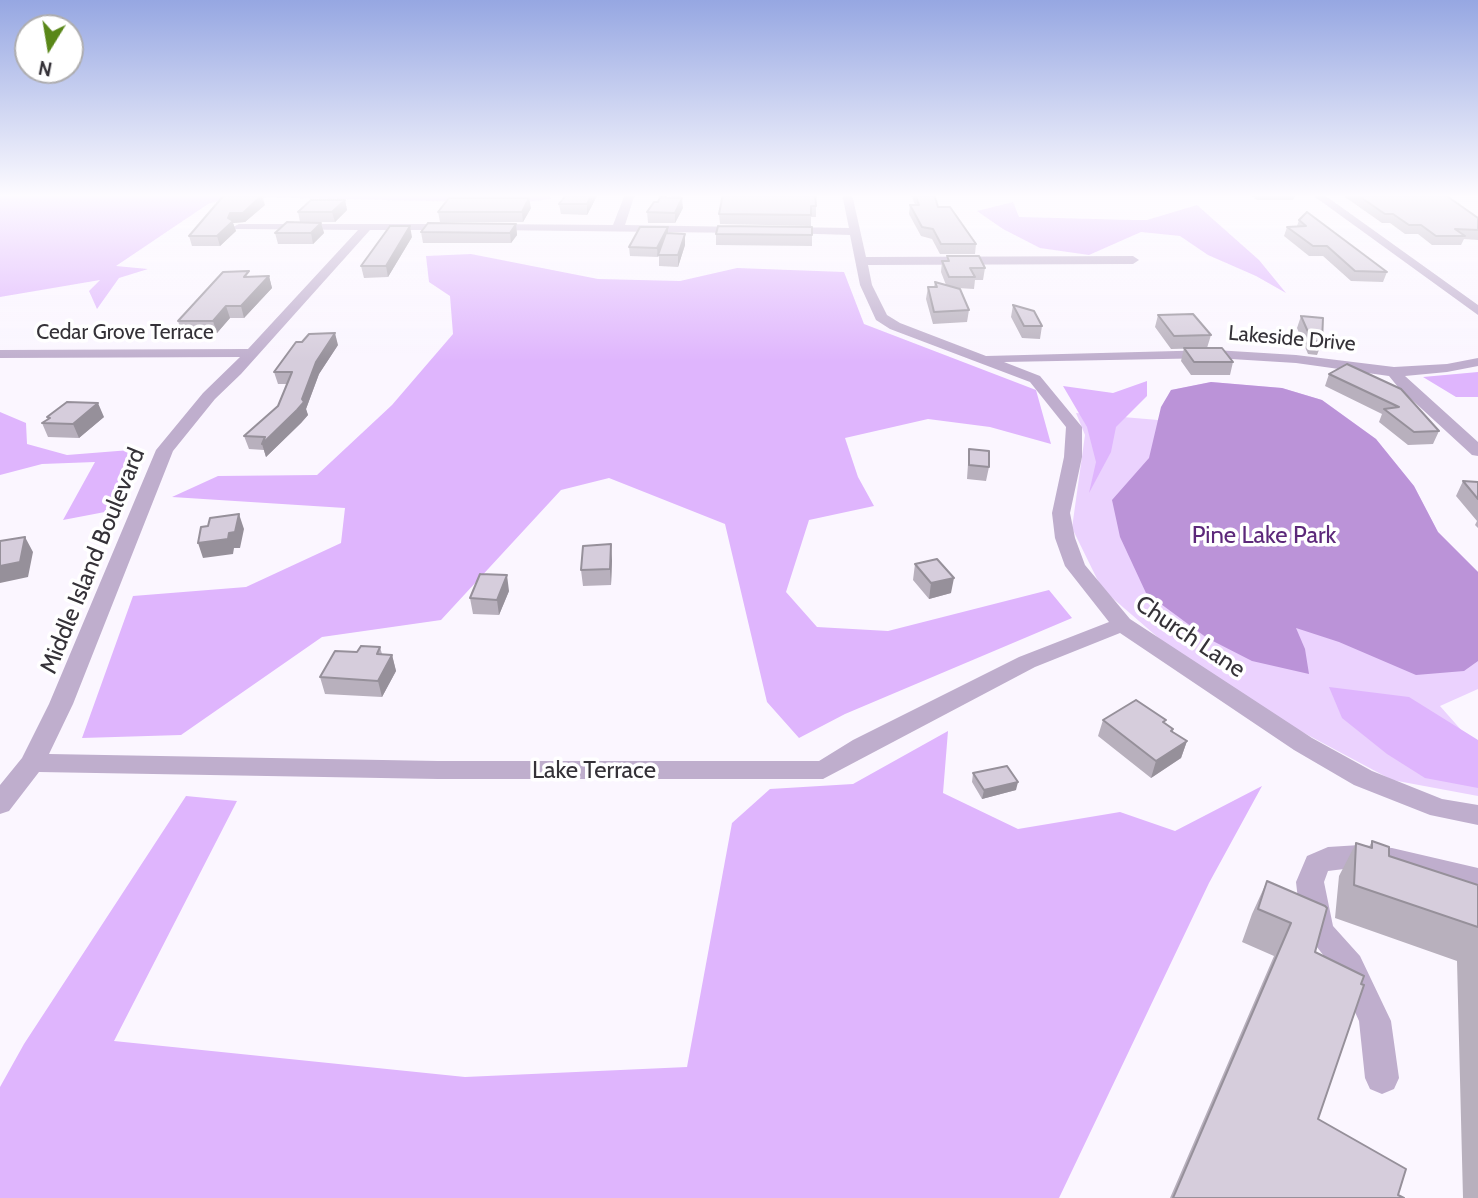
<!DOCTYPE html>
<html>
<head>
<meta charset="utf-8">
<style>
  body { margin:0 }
  #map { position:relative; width:1478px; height:1198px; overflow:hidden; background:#fbf6ff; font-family:Cabin,sans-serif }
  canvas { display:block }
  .north { position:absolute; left:14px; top:14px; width:70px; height:70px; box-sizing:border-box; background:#fff; border:2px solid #aeadaf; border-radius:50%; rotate:191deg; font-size:19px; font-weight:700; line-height:28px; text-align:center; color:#353238 }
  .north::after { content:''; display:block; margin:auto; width:24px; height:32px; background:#598718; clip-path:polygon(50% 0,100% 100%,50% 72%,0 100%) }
</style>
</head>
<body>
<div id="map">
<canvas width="1478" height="1198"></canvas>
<div class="north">N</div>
</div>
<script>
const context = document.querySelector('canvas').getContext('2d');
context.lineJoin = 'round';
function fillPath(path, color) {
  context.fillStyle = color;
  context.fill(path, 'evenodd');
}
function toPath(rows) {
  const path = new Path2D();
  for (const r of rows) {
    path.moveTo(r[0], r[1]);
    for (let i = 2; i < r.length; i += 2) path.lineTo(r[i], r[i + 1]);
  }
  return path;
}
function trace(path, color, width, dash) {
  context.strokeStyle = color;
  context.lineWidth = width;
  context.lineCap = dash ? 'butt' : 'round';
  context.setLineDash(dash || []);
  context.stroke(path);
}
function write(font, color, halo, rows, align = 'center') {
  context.font = font + ' Cabin,sans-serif';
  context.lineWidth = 7;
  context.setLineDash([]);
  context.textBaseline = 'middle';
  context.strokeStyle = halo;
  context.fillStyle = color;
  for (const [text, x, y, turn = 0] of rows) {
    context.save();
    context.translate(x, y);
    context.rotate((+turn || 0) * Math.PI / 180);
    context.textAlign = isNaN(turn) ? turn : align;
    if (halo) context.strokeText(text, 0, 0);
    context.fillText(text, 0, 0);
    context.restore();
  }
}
const green = toPath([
  [1211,382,1282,388,1322,400,1376,439,1414,486,1438,532,1478,572,1478,689,1440,706,1478,749,1478,796,1392,780,1289,725,1169,647,1102,589,1072,528,1085,435,1076,413,1158,420,1171,390]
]);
const forest = toPath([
  [11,194,550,194,551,199,516,203,255,197,218,201,208,204,116,266,148,269,119,278,97,309,89,291,100,280,0,297,0,195],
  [1013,202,1019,217,1133,220,1147,220,1197,205,1259,260,1286,293,1256,276,1208,255,1180,236,1141,232,1089,255,1040,248,1003,229,977,211],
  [471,254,598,279,680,281,737,268,844,272,864,324,1036,390,1051,444,990,427,928,419,845,438,858,477,874,506,809,520,786,592,817,627,888,631,1049,590,1072,618,845,714,799,738,767,702,725,524,609,478,561,490,441,620,322,637,181,735,82,738,133,596,246,587,341,543,345,508,172,497,218,476,317,475,392,405,453,334,450,296,429,282,426,256],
  [1478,372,1478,397,1456,397,1423,377],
  [1147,381,1147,396,1116,427,1111,452,1089,493,1096,462,1087,427,1063,386,1113,393],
  [0,412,26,423,27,444,67,455,143,449,110,511,63,520,95,462,42,464,0,475],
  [1329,687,1409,697,1478,740,1478,788,1425,778,1387,754,1342,718],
  [948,731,943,793,1018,829,1120,812,1175,831,1262,786,1209,883,1059,1198,0,1198,0,1087,24,1044,186,796,237,801,114,1041,465,1077,687,1067,732,823,770,789,853,784]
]);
const water = toPath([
  [1211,382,1282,388,1322,400,1376,439,1414,486,1438,532,1478,572,1478,661,1464,671,1416,675,1339,642,1296,628,1305,649,1309,674,1252,661,1207,638,1146,593,1120,537,1112,500,1149,458,1161,407,1171,390]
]);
const minor = toPath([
  [625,194,635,194,625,225,746,227,752,230,746,233,488,230,482,227,488,224,613,225,625,194],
  [842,194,852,194,866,257,1133,256,1139,260,1133,264,868,265,872,285,887,315,900,323,986,356,1215,350,1296,355,1394,367,1447,364,1478,358,1478,366,1447,372,1405,376,1478,442,1478,456,1472,455,1398,387,1389,376,1296,363,1215,358,1004,362,1040,376,1082,427,1082,457,1070,513,1075,538,1085,565,1130,619,1312,738,1372,771,1442,799,1478,805,1478,825,1430,815,1354,785,1294,750,1120,633,1035,667,823,779,438,779,39,772,9,811,0,814,0,785,22,758,49,704,156,450,203,393,240,357,0,358,0,350,248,349,358,230,235,229,233,227,239,224,452,224,458,227,452,230,370,230,241,374,215,399,173,451,73,704,49,754,438,761,819,761,853,740,1019,657,1109,622,1065,566,1055,538,1052,513,1064,457,1066,427,1030,382,890,329,876,320,860,285,850,235,786,233,780,230,786,227,849,228,842,194],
  [1311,194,1323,194,1478,305,1478,315,1311,194],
  [1360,845,1392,848,1478,868,1478,892,1392,870,1360,867,1328,871,1324,882,1333,926,1360,956,1391,1021,1399,1078,1394,1089,1382,1094,1370,1089,1365,1078,1359,1021,1338,974,1306,933,1300,917,1296,882,1307,856,1328,847,1360,845]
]);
const wall = toPath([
  [598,194,587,215,561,214,559,204],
  [911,194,934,194,938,207,976,244,975,254,940,254,932,239,921,236,909,214,910,205,915,205],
  [1250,194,1295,194,1293,200,1257,200],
  [1346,194,1444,194,1478,218,1478,240,1464,239,1461,245,1432,245,1418,234,1405,234,1390,223,1382,223,1345,197],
  [345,200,347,210,335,222,300,222,298,212],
  [265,205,245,222,233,223,236,231,220,246,192,246,189,236],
  [816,206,816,217,811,217,811,226,720,224,719,214],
  [531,208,523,222,440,222,438,212],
  [683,208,675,223,648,223,647,212],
  [1299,220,1387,272,1383,282,1351,281,1323,256,1309,256,1284,236,1287,227,1297,226],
  [321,223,324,233,313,244,278,244,275,233],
  [516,224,517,235,511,243,423,243,421,232],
  [668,233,685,234,685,245,678,267,659,266,659,255,658,257,630,256,629,247],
  [716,234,812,235,812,246,716,245],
  [412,237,388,277,364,278,361,266],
  [947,256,985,268,983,280,975,280,974,289,958,288,969,310,967,322,933,324,926,299,928,287,934,287,935,282,946,285,941,272,942,261,947,261],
  [269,276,272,288,244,318,230,318,217,333,182,334,178,321,251,277],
  [1013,305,1042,326,1040,339,1022,338,1011,317],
  [1158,315,1211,335,1207,348,1171,349,1155,327],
  [1301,316,1322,342,1317,355,1308,354,1297,328],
  [338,345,319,374,306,409,308,415,301,423,266,457,264,450,249,449,244,436,278,406,287,384,278,384,274,372],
  [1184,348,1233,362,1230,375,1191,375,1181,361],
  [1347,364,1439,431,1433,444,1408,445,1379,422,1382,414,1325,386,1329,374],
  [47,417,104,417,79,438,48,437,42,423,48,419],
  [969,449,989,467,986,481,967,479],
  [1463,481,1478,482,1478,528,1475,525,1477,521,1456,496],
  [612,560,611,585,583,586,581,570],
  [915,564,951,593,929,599,913,580],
  [509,591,499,615,473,614,470,598],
  [380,647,382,654,392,655,396,671,382,697,325,694,320,677,357,652],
  [1103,720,1165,724,1173,729,1172,732,1187,741,1181,758,1151,778,1098,736],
  [973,773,1016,790,982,799,972,782],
  [1372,841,1389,856,1478,885,1478,1198,1463,1198,1457,961,1335,918,1339,876,1356,843,1369,847],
  [1267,881,1315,952,1318,1119,1398,1195,1404,1198,1170,1198,1274,956,1242,942,1252,914]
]);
const shadedWall = toPath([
  [592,194,598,194,587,215,587,204],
  [262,195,265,205,245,222,233,223,236,231,220,246,217,236,230,213],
  [529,198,531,208,523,222,522,212],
  [682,198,683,208,675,223,675,213],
  [345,200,347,210,335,222,332,212],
  [321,223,324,233,313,244,311,233],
  [516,224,517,235,511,243,510,233],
  [410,226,412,237,388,277,386,266],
  [668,227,668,236,658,257,657,248],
  [685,234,685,245,678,267,678,255],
  [269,276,272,288,244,318,241,306],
  [226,306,230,318,217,333,213,321],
  [335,333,338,345,319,374,306,409,308,415,301,423,266,457,262,444],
  [98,403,104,417,79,438,73,424],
  [239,514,244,529,240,548,234,548,233,554,203,558,198,543,229,533],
  [25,537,33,552,28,577,0,583,0,566],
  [611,544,612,560,611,585,610,569],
  [507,575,509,591,499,615,497,600],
  [954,578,951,593,929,599,931,583],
  [392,655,396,671,382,697,378,681],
  [1187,741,1181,758,1151,778,1156,761],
  [1018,782,1016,790,982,799,984,790]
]);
const building = toPath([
  [225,194,262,195,243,213,230,213,228,218,233,221,217,236,189,236,225,194],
  [567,194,592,194,587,204,559,204,567,194],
  [723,194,815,194,816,206,811,206,811,215,719,214,723,194],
  [915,194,934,194,938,207,950,207,976,244,941,244,933,229,922,227,910,205,919,205,915,194],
  [1356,194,1444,194,1478,218,1478,230,1455,229,1465,236,1436,236,1421,225,1409,225,1393,214,1385,214,1356,194],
  [660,197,682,198,675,213,647,212,654,202,658,202,660,197],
  [449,198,529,198,522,212,438,212,449,198],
  [311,200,345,200,332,212,298,212,311,200],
  [1307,212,1387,272,1355,271,1327,246,1313,246,1287,227,1306,226,1299,220,1307,212],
  [287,222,321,223,311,233,275,233,287,222],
  [428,223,516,224,510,233,421,232,428,223],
  [390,226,410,226,386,266,361,266,390,226],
  [718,226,812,227,812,235,716,234,718,226],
  [640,227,668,227,657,248,629,247,640,227],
  [666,233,685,234,678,255,658,255,666,233],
  [947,256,979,256,985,268,970,268,975,277,949,277,942,261,949,261,947,256],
  [249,271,244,277,269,276,241,306,226,306,213,321,178,321,223,272,249,271],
  [935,282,960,289,969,310,934,312,928,287,937,287,935,282],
  [1013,305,1034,311,1042,326,1024,326,1013,305],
  [1193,314,1211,335,1174,336,1158,315,1193,314],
  [1301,316,1323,318,1322,342,1312,341,1301,316],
  [335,333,316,362,302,399,304,402,297,410,262,444,265,437,244,436,278,406,292,372,274,372,296,342,302,342,309,334,335,333],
  [1184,348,1222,348,1233,362,1194,362,1184,348],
  [1347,364,1401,389,1439,431,1414,432,1384,409,1399,407,1329,374,1347,364],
  [67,402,98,403,73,424,42,423,50,418,47,417,67,402],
  [969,449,989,451,989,467,969,465,969,449],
  [1463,481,1478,482,1478,499,1463,481],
  [239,514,235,532,229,533,228,539,198,543,201,527,208,526,210,518,239,514],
  [25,537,20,562,0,566,0,541,25,537],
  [611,544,610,569,581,570,583,546,611,544],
  [937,559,954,578,931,583,915,564,937,559],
  [480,574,507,575,497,600,470,598,480,574],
  [361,646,380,647,377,654,392,655,378,681,320,677,335,651,357,652,361,646],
  [1136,700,1166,720,1163,722,1173,729,1171,731,1187,741,1156,761,1103,720,1136,700],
  [1007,766,1018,782,984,790,973,773,1007,766],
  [1372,841,1389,847,1389,856,1478,885,1478,927,1354,885,1356,843,1372,848,1372,841],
  [1267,881,1325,906,1327,908,1315,952,1364,976,1361,984,1364,985,1318,1119,1406,1169,1398,1195,1404,1198,1173,1198,1291,923,1258,909,1267,881]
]);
const farStreetnames = [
  ["Cedar Grove Terrace",125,333],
  ["Lakeside Drive",1292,339,5]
];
const parkNames = [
  ["Pine Lake Park",1264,536]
];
const streetNames = [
  ["Middle Island Boulevard",93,561,-68],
  ["Church Lane",1190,637,34],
  ["Lake Terrace",594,771]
];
fillPath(green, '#ebd2fe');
fillPath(forest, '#dfb5fd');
fillPath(water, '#bb93d8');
fillPath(minor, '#bfaecd');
fillPath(wall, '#b8b0bd');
fillPath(shadedWall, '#96909a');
fillPath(building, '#d6cddc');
trace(building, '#96909a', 2);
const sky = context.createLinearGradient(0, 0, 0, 362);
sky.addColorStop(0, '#96a7e2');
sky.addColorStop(0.54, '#fdfbff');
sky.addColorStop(1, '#fdfbff00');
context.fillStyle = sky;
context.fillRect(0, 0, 1478, 362);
write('21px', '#353238', '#fff', farStreetnames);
write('24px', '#5c287a', '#fff', parkNames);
write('24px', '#353238', '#fff', streetNames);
</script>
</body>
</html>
